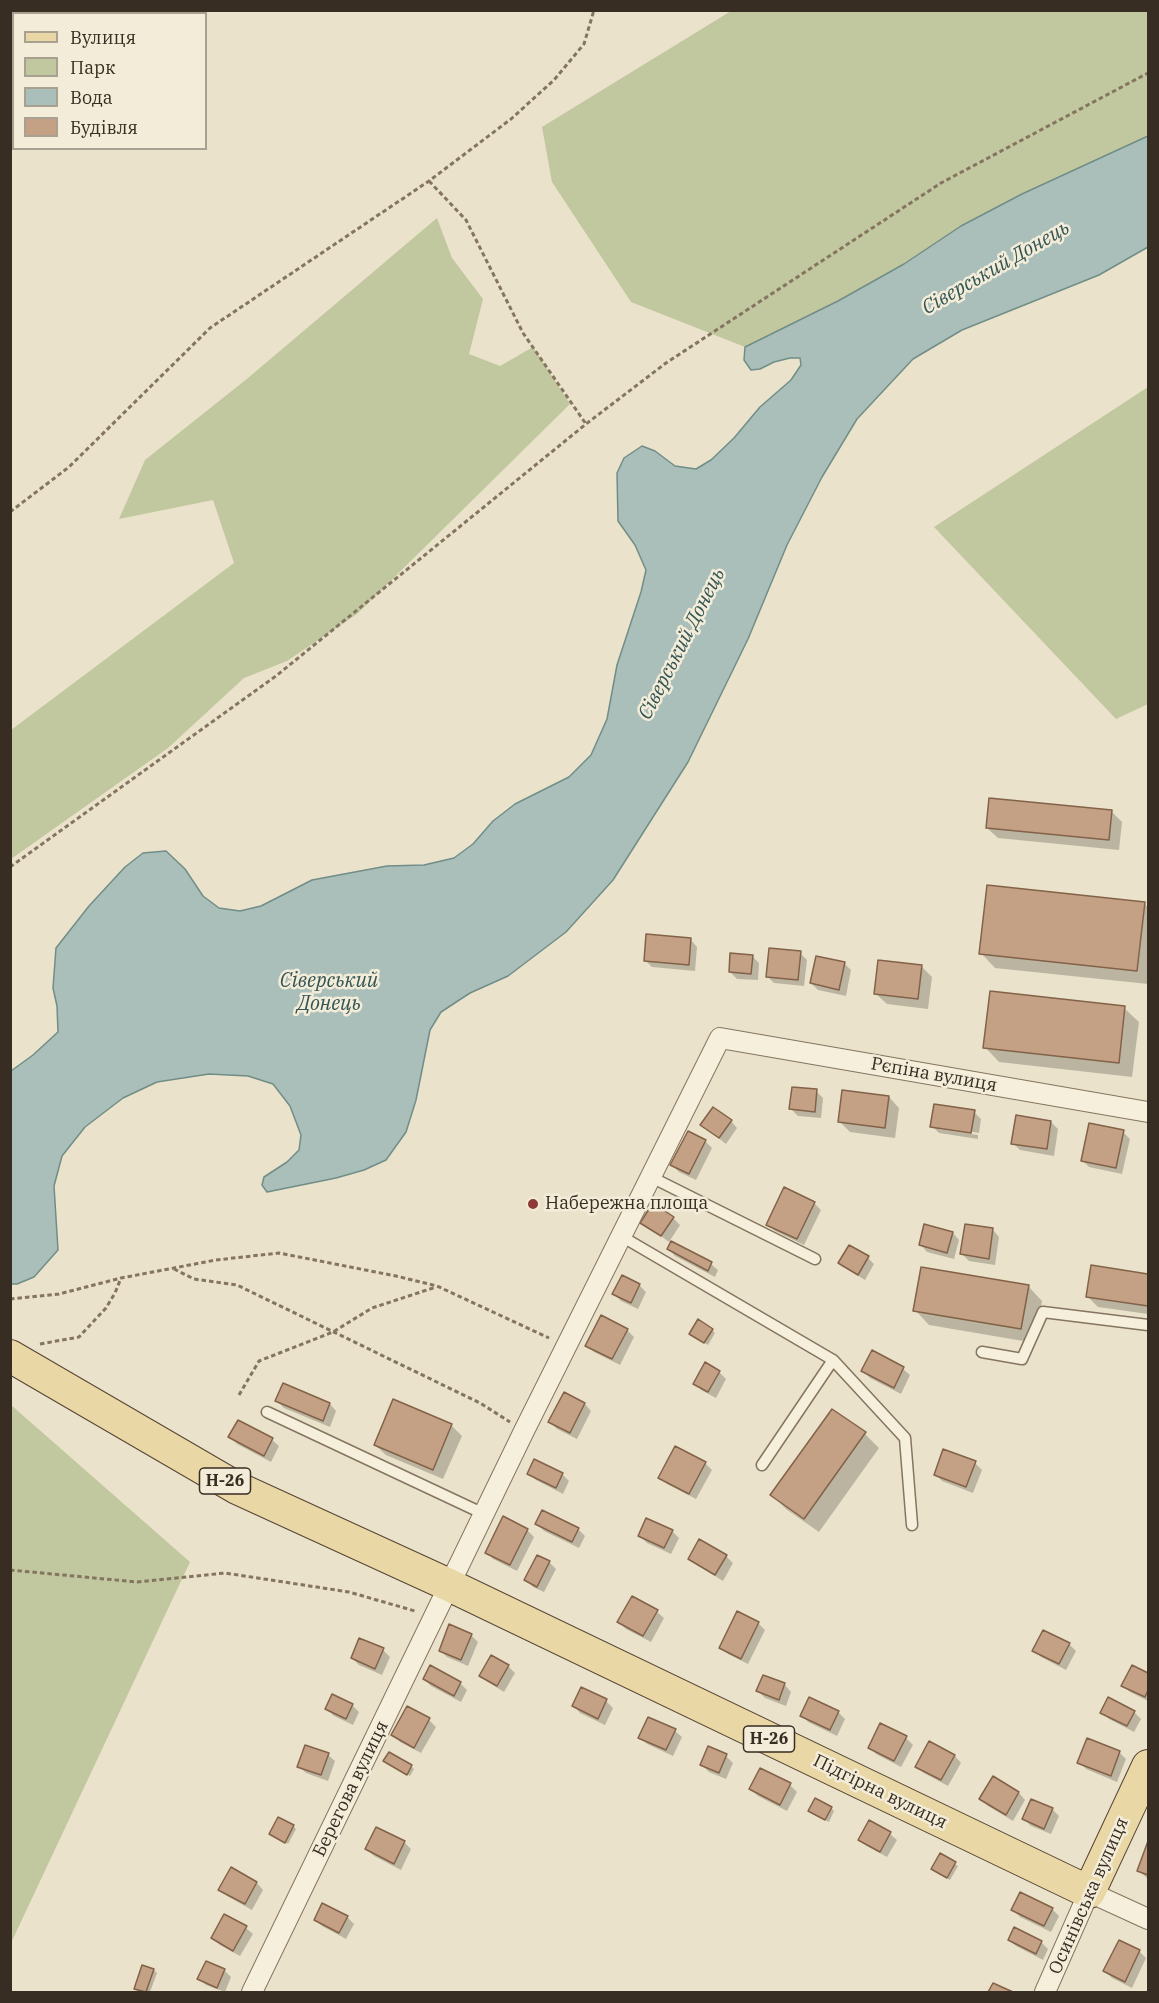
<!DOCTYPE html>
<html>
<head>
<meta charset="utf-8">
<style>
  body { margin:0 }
  #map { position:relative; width:1159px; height:2003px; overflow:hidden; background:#eae2ca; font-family:"IBM Plex Serif",serif }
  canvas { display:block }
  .frame { position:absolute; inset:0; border:12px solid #372d22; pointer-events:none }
  .legend { position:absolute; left:12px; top:12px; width:195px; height:138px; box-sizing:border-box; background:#f3ecd9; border:2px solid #a8a090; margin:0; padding:8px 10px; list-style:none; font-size:18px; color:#372d22 }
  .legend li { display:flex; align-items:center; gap:12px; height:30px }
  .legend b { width:30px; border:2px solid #a8a090 }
</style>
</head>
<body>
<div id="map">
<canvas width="1159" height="2003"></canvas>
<div class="frame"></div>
<ul class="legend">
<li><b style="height:8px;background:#e9d7a6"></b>Вулиця</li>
<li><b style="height:16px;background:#c1c89f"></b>Парк</li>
<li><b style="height:16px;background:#aabfba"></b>Вода</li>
<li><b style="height:16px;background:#c4a184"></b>Будівля</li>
</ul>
</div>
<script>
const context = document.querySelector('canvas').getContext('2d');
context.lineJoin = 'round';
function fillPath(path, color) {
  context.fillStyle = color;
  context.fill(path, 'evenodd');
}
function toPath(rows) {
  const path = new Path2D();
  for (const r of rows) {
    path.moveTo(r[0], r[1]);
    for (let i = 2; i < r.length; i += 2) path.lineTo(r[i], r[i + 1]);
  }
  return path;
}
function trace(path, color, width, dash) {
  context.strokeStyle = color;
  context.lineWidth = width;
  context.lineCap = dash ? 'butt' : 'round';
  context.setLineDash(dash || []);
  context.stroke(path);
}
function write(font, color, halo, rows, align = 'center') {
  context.font = font + ' "IBM Plex Serif",serif';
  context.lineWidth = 5;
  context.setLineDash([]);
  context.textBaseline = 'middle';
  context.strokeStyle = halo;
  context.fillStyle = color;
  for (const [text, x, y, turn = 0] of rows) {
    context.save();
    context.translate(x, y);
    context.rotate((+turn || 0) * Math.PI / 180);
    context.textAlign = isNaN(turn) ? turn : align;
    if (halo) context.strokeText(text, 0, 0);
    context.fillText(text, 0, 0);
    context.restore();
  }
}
const green = toPath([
  [731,11,1148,11,1148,136,1022,194,961,226,904,264,838,301,745,347,631,302,552,182,542,127],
  [437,218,452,258,483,299,469,354,500,366,533,347,570,404,357,614,287,661,244,678,168,748,11,859,11,730,234,563,213,500,119,519,145,460,248,378],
  [1148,387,1148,704,1116,719,934,527],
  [11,1405,190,1562,11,1943]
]);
const water = toPath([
  [1148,136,1148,247,1099,275,962,330,913,359,857,419,822,477,787,545,748,639,688,762,613,880,566,932,508,976,470,993,441,1012,430,1030,416,1100,406,1132,386,1160,364,1170,336,1178,267,1192,262,1185,264,1177,287,1162,299,1150,301,1135,290,1106,273,1084,248,1076,209,1074,157,1082,123,1098,85,1127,62,1156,54,1186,58,1250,34,1277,17,1284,11,1284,11,1071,33,1055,58,1032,57,1006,53,988,56,948,89,906,125,867,143,853,166,851,185,869,203,896,219,908,240,911,261,906,312,880,387,866,424,865,454,858,473,844,493,821,515,804,569,777,591,755,607,719,617,665,641,592,646,570,635,545,618,521,617,473,624,458,642,446,655,451,675,466,696,469,711,460,734,438,760,407,791,380,801,365,800,358,790,358,774,362,760,369,751,370,744,360,745,347,838,301,904,264,961,226,1022,194,1148,136]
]);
const shadow = toPath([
  [1112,812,1122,822,1119,850,998,838,987,828],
  [1145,904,1148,908,1148,984,995,968,981,953],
  [691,940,697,947,695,971,652,967,645,960],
  [800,953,807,960,804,986,774,983,767,976],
  [752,956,759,963,758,980,737,979,730,972],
  [844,963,851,970,846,996,818,990,811,983],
  [921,966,932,977,928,1009,887,1004,876,994],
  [1124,1008,1139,1022,1132,1077,999,1062,985,1047],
  [816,1091,823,1098,821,1118,798,1116,791,1109],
  [889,1097,899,1108,895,1138,850,1132,840,1122],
  [974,1112,981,1119,979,1133,938,1126,938,1129,978,1135,978,1139,939,1133,932,1126],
  [731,1121,737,1128,726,1144,702,1125],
  [1051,1122,1058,1129,1054,1156,1020,1150,1013,1143],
  [1123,1132,1130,1139,1122,1174,1089,1167,1082,1160],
  [705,1141,712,1148,696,1180,679,1172,672,1165],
  [814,1203,821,1210,804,1245,775,1231,768,1224],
  [673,1218,680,1225,669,1242,642,1222],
  [993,1230,999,1237,995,1265,969,1261,962,1254],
  [953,1233,959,1240,954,1259,927,1252,921,1245],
  [672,1243,711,1264,718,1270,715,1277,675,1256,669,1249],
  [868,1258,874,1264,865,1280,847,1269,840,1262],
  [1092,1267,1148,1276,1148,1314,1098,1307,1087,1296],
  [639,1285,646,1292,638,1309,621,1301,614,1294],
  [1028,1286,1042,1301,1035,1343,929,1325,915,1310],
  [627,1330,634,1337,620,1365,594,1352,587,1345],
  [712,1330,715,1333,708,1345,694,1337],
  [872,1352,903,1369,910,1375,901,1394,870,1378,863,1371],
  [705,1364,719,1372,726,1379,716,1398,701,1390,695,1383],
  [284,1385,330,1404,336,1411,330,1427,284,1408,277,1401],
  [565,1394,585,1404,591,1411,577,1439,557,1429,550,1422],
  [238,1422,272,1440,279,1446,271,1462,237,1444,230,1437],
  [451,1425,462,1436,443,1479,386,1455,375,1445],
  [865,1434,879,1448,819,1532,786,1509,772,1495],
  [705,1463,712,1470,696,1499,667,1484,660,1477],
  [975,1463,982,1470,973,1493,942,1481,935,1474],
  [529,1473,562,1474,569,1481,563,1494,536,1480],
  [537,1524,578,1529,585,1536,579,1548,544,1531],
  [527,1530,534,1537,517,1571,493,1559,487,1552],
  [672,1531,679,1538,671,1554,647,1543,640,1536],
  [726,1556,733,1563,723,1581,697,1565,690,1559],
  [549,1562,556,1569,544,1592,533,1587,526,1580],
  [657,1612,664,1618,651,1642,626,1629,619,1622],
  [758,1623,765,1630,748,1664,728,1654,721,1647],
  [471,1635,478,1642,468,1666,447,1657,440,1650],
  [1069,1644,1076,1651,1066,1670,1041,1657,1034,1650],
  [383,1650,390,1657,382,1675,359,1665,352,1658],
  [508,1666,515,1673,504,1692,488,1682,481,1676],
  [431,1667,460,1683,467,1690,461,1702,431,1686,424,1679],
  [1132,1667,1148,1675,1148,1701,1130,1692,1123,1685],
  [764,1676,785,1685,791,1692,786,1706,765,1698,758,1691],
  [606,1701,613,1708,605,1725,580,1713,574,1706],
  [352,1705,359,1712,353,1725,334,1716,327,1709],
  [408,1708,429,1720,436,1727,421,1753,400,1742,393,1735],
  [838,1712,845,1719,837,1736,808,1722,802,1715],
  [1102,1712,1134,1712,1141,1719,1134,1732,1109,1719],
  [675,1731,682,1737,673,1756,647,1744,640,1737],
  [906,1738,913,1745,901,1767,876,1754,870,1747],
  [930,1743,955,1756,961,1763,948,1786,924,1773,917,1766],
  [1119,1752,1126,1759,1117,1782,1086,1769,1079,1762],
  [328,1755,335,1761,328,1781,306,1773,299,1766],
  [726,1756,733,1763,726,1779,709,1772,702,1765],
  [385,1761,411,1766,414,1769,410,1776],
  [993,1778,1019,1793,1025,1800,1013,1821,988,1806,981,1799],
  [790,1785,797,1792,787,1811,758,1796,751,1789],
  [831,1808,834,1811,829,1822,812,1813],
  [1052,1809,1059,1816,1051,1834,1031,1826,1024,1819],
  [293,1826,296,1829,288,1844,271,1834],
  [377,1829,404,1842,411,1849,401,1870,374,1856,367,1849],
  [890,1834,897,1840,887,1857,867,1846,860,1840],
  [1148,1843,1148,1879,1139,1871],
  [941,1855,958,1866,950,1880,935,1871],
  [231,1869,257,1883,263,1890,252,1910,227,1896,220,1890],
  [1052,1909,1059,1916,1051,1932,1020,1917,1013,1910],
  [347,1917,354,1924,346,1939,322,1926,315,1920],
  [246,1928,253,1934,240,1956,220,1945,213,1938],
  [1015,1929,1042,1943,1048,1949,1043,1960,1016,1946,1009,1940],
  [1119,1942,1140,1952,1146,1958,1132,1988,1112,1978,1105,1971],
  [206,1963,225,1971,231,1977,225,1992,206,1985,199,1979],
  [154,1970,157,1973,150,1992,138,1991,135,1988]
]);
const building = toPath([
  [989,798,1112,810,1109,840,986,828,989,798],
  [987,885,1145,902,1137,971,979,954,987,885],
  [646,934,691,938,689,965,644,961,646,934],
  [769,948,801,951,798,980,766,977,769,948],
  [730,953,753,955,751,974,729,972,730,953],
  [816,956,845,962,839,990,810,983,816,956],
  [878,960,922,965,918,999,874,994,878,960],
  [990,991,1125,1006,1119,1063,983,1048,990,991],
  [792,1087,817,1089,815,1112,789,1109,792,1087],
  [842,1090,889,1096,885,1128,838,1122,842,1090],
  [934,1104,975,1110,971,1133,930,1127,934,1104],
  [713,1107,732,1120,719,1138,700,1125,713,1107],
  [1016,1115,1051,1121,1047,1149,1011,1144,1016,1115],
  [1089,1123,1124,1130,1116,1168,1081,1161,1089,1123],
  [688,1131,706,1140,689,1174,670,1165,688,1131],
  [784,1187,815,1202,797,1239,766,1225,784,1187],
  [653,1203,674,1217,661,1236,640,1223,653,1203],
  [924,1224,953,1232,947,1253,919,1245,924,1224],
  [965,1224,993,1228,989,1259,960,1254,965,1224],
  [671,1241,712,1262,708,1271,667,1249,671,1241],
  [849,1245,869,1256,858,1275,838,1263,849,1245],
  [1091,1265,1148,1274,1148,1306,1086,1297,1091,1265],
  [921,1267,1029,1285,1021,1329,913,1311,921,1267],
  [622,1275,640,1284,631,1303,612,1294,622,1275],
  [601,1315,628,1329,612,1359,585,1346,601,1315],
  [698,1319,713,1329,704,1343,689,1334,698,1319],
  [872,1350,904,1367,894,1388,861,1371,872,1350],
  [705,1362,720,1371,708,1392,693,1384,705,1362],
  [283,1383,330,1403,323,1421,275,1401,283,1383],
  [564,1392,585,1403,570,1433,548,1422,564,1392],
  [393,1399,452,1424,433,1470,374,1445,393,1399],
  [832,1409,866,1432,804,1519,770,1495,832,1409],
  [238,1420,273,1438,264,1456,228,1437,238,1420],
  [675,1446,706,1462,689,1494,658,1478,675,1446],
  [943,1449,976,1461,966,1487,934,1475,943,1449],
  [534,1459,563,1473,556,1488,527,1474,534,1459],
  [542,1510,579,1528,572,1542,535,1524,542,1510],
  [503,1516,528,1529,510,1565,485,1553,503,1516],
  [646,1518,673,1530,664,1548,638,1536,646,1518],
  [699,1539,727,1555,715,1575,688,1559,699,1539],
  [537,1555,550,1561,537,1587,524,1580,537,1555],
  [632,1596,658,1610,643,1636,617,1622,632,1596],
  [737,1611,759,1622,741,1659,719,1648,737,1611],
  [449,1624,472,1634,461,1660,439,1651,449,1624],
  [1043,1630,1070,1643,1059,1664,1032,1651,1043,1630],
  [359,1638,384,1648,375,1669,351,1658,359,1638],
  [491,1655,509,1665,497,1686,479,1676,491,1655],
  [430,1665,461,1682,454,1696,423,1679,430,1665],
  [1132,1665,1148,1673,1148,1690,1145,1697,1121,1686,1132,1665],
  [763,1675,785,1683,779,1700,756,1691,763,1675],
  [581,1687,607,1699,598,1719,572,1706,581,1687],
  [332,1694,353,1704,346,1719,325,1709,332,1694],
  [809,1697,839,1711,830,1730,800,1716,809,1697],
  [1108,1697,1135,1711,1127,1726,1100,1713,1108,1697],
  [407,1706,430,1718,414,1748,391,1735,407,1706],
  [648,1717,676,1729,666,1750,638,1738,648,1717],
  [880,1723,907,1736,894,1761,868,1748,880,1723],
  [1087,1738,1120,1751,1111,1776,1077,1763,1087,1738],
  [929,1741,955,1755,941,1780,915,1767,929,1741],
  [305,1745,329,1753,321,1775,297,1767,305,1745],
  [708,1746,727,1754,719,1773,700,1765,708,1746],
  [389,1752,412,1765,407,1775,383,1761,389,1752],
  [760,1768,791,1783,780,1805,749,1789,760,1768],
  [993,1776,1019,1792,1006,1815,979,1799,993,1776],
  [815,1798,832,1807,825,1820,808,1811,815,1798],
  [1031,1799,1053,1808,1044,1829,1022,1819,1031,1799],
  [278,1817,294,1825,285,1843,269,1834,278,1817],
  [869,1820,891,1832,880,1852,858,1840,869,1820],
  [376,1827,405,1841,394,1864,365,1849,376,1827],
  [1148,1841,1148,1875,1137,1871,1148,1841],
  [940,1853,956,1862,947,1878,931,1869,940,1853],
  [231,1867,257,1882,245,1904,218,1890,231,1867],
  [1020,1892,1053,1908,1044,1926,1011,1910,1020,1892],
  [322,1903,348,1916,339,1933,314,1920,322,1903],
  [224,1914,247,1926,233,1951,211,1938,224,1914],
  [1014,1927,1042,1941,1036,1954,1008,1940,1014,1927],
  [1119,1940,1140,1950,1125,1982,1103,1971,1119,1940],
  [206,1961,225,1969,217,1988,197,1979,206,1961],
  [142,1965,154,1969,146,1992,134,1989,142,1965],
  [993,1983,1013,1992,988,1992,993,1983]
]);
const path = toPath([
  [429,181,466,220,523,333,586,424],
  [10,512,69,467,210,328,429,181,511,119,554,80,584,44,594,10],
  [10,867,276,676,586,424,666,363,941,183,1148,73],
  [174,1269,194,1279,237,1285,480,1403,510,1422],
  [10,1299,59,1294,121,1278,216,1260,279,1253,396,1276,437,1286,549,1338],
  [40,1344,79,1337,106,1308,115,1293,121,1278],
  [239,1395,259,1361,333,1332,372,1308,436,1287],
  [10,1570,137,1582,225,1573,349,1592,415,1611]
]);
const lane = toPath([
  [651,1177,815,1259],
  [621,1236,833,1360,905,1438,912,1525],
  [982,1352,1022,1359,1043,1312,1148,1325],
  [267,1412,484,1514],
  [762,1465,833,1360]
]);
const street = toPath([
  [252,1992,524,1431,720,1038,1148,1112],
  [1045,1992,1089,1892,1148,1919]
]);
const primary = toPath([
  [10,1356,237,1488,449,1585,1089,1892,1148,1766]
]);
const markers = [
  [533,1204,6,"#8e3936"]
];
const shields = [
  [225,1481,51],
  [769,1739,51]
];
const shieldNames = [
  ["Н-26",225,1481],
  ["Н-26",769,1739]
];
const streetNames = [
  ["Рєпіна вулиця",934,1075,10],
  ["Берегова вулиця",351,1789,-64],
  ["Підгірна вулиця",880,1792,26],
  ["Осинівська вулиця",1089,1896,-66]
];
const poiNames = [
  ["Набережна площа",545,1204]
];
const waterNames = [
  ["Сіверський Донець",996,268,-30],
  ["Сіверський Донець",682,644,-63],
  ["Сіверський",329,981],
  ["Донець",329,1004]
];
fillPath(green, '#c1c89f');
fillPath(water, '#aabfba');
trace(water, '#718d87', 1.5);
fillPath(shadow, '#0003');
fillPath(building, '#c4a184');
trace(building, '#826248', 1.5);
trace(lane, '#857560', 13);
trace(street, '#857560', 22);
trace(primary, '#544433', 34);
trace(path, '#857560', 3, [4.5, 3]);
trace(lane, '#f6efdc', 10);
trace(street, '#f6efdc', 20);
trace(primary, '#e9d7a6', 32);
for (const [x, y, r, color] of markers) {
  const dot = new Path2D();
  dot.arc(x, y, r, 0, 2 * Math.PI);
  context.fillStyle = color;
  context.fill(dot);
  trace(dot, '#f3ecd9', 2);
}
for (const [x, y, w] of shields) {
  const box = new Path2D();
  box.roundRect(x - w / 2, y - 13, w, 26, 4.5);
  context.fillStyle = '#f3ecd9';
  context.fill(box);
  trace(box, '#372d22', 1.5);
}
write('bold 16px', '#372d22', null, shieldNames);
write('18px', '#372d22', '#f3ecd9', streetNames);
write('18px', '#372d22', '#f3ecd9', poiNames, 'left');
write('italic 20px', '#355', '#f3ecd9', waterNames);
</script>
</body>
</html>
